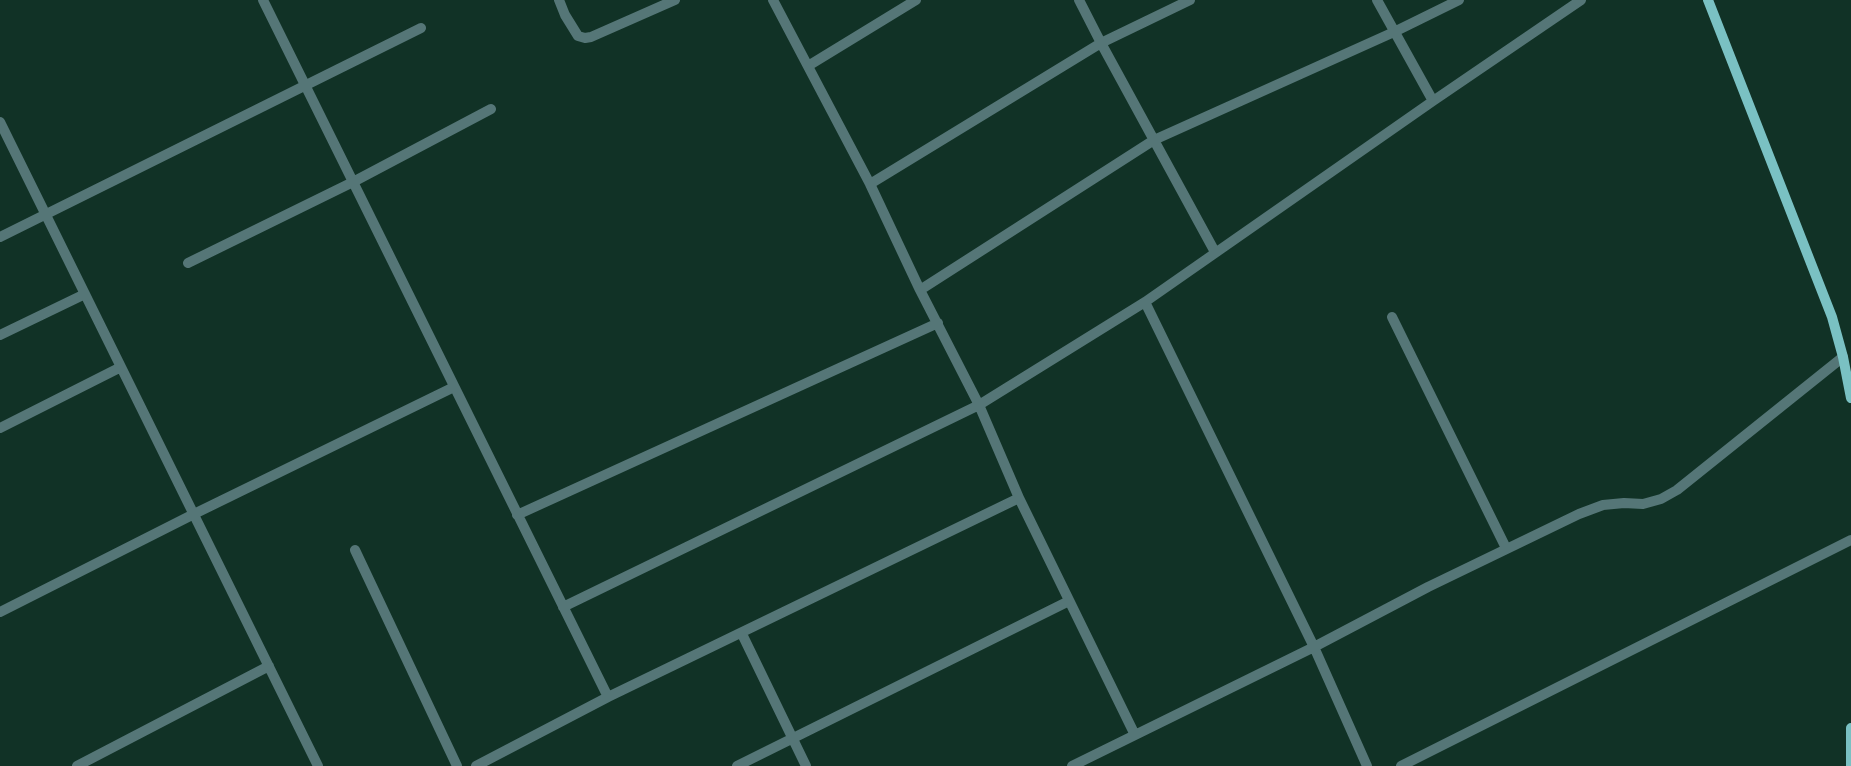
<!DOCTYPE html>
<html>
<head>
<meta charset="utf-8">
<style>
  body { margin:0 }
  canvas { display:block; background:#113226 }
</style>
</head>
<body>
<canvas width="1851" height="766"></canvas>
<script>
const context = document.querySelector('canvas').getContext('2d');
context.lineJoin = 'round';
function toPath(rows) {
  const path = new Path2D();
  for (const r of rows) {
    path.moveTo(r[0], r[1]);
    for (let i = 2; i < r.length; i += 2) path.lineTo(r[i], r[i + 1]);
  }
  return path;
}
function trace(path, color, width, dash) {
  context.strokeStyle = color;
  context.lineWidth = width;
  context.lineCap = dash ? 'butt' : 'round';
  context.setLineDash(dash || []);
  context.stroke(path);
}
const minor = toPath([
  [263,0,608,697],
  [559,0,565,15,578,36,585,38,591,37,675,0],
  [773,0,870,184,920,290,979,405,1019,498,1135,735],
  [1079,0,1101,43,1215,252],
  [1377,0,1433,101],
  [808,66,916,0],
  [0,122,318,766],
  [870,184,1101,43,1190,0],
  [0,237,421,28],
  [188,263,353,182,491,109],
  [920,290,1154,140,1394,32,1459,0],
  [1145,302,1314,647,1367,766],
  [1392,317,1506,548],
  [0,335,85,294],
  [0,428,121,367],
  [517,515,938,323],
  [355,550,457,766],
  [563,607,979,405,1145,302,1433,101,1581,0],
  [0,612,194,514,454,387],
  [742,634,806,766],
  [77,766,269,666],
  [476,766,608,697,1019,498],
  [737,766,1069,601],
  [1072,766,1314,647,1428,587,1579,514,1603,505,1624,503,1643,504,1661,499,1677,490,1843,357],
  [1401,766,1851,540]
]);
const major = toPath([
  [1708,0,1832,317,1843,357,1851,398],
  [1851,766,1851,728]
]);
trace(minor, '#557677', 10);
trace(major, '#7ac1c3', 10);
</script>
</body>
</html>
